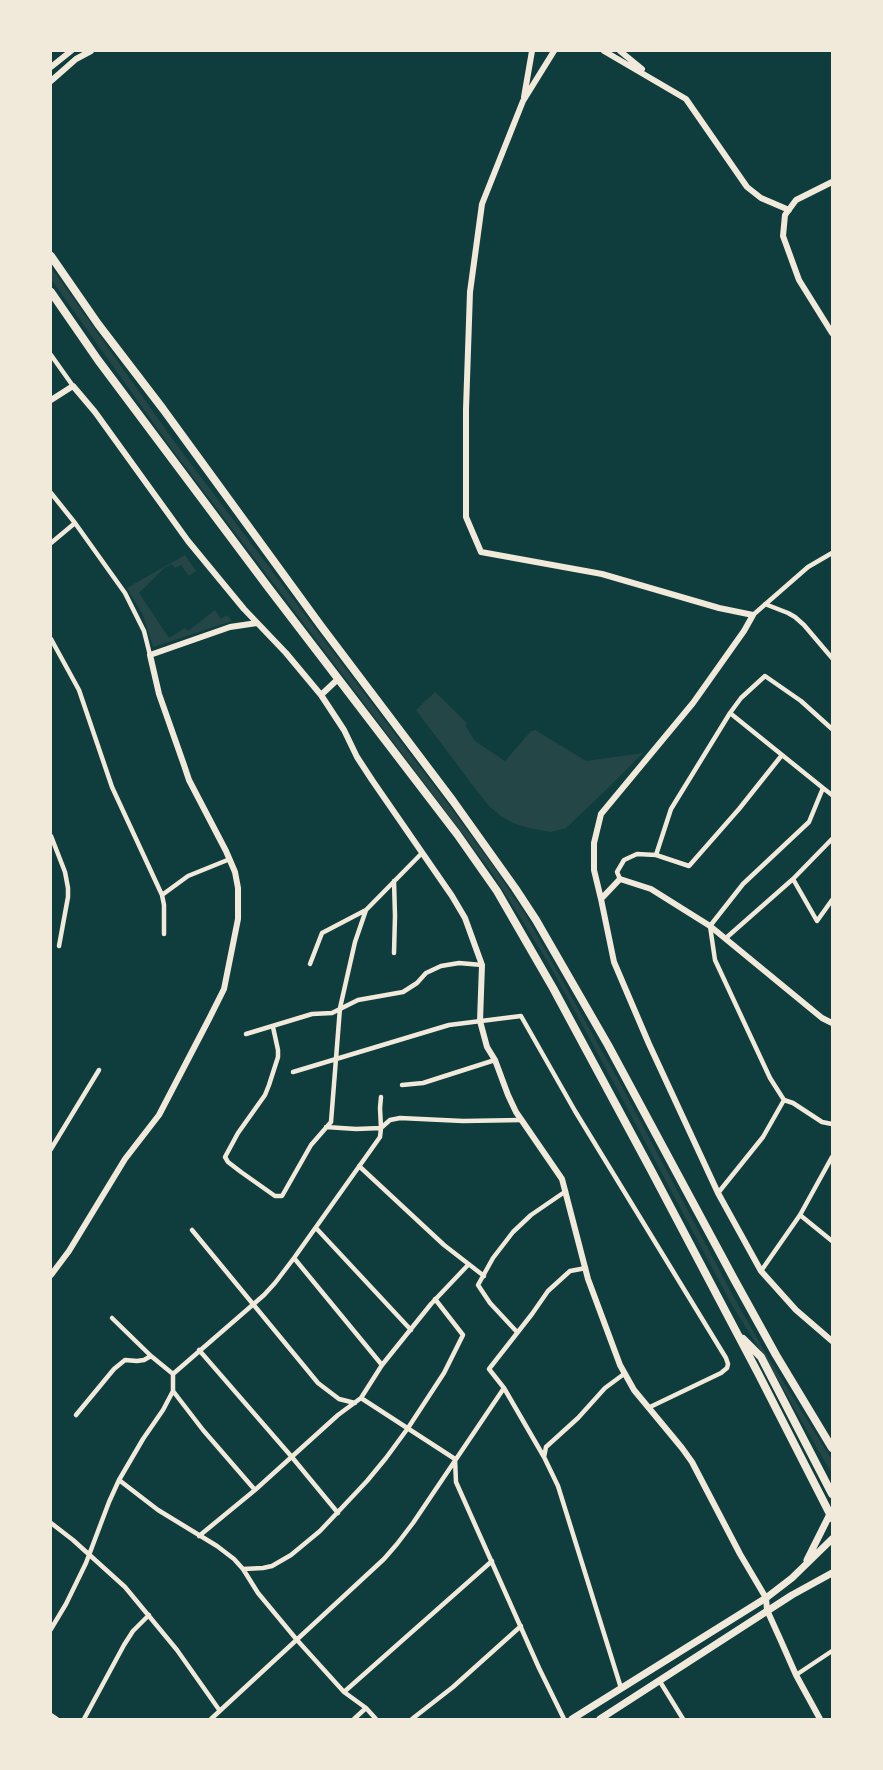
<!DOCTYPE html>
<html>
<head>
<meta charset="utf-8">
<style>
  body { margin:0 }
  #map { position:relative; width:883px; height:1770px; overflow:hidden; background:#0f3d3e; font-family:Poppins,sans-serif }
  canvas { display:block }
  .frame { position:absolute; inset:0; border:52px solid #f1e9da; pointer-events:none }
</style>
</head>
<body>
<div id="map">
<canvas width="883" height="1770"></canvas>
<div class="frame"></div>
</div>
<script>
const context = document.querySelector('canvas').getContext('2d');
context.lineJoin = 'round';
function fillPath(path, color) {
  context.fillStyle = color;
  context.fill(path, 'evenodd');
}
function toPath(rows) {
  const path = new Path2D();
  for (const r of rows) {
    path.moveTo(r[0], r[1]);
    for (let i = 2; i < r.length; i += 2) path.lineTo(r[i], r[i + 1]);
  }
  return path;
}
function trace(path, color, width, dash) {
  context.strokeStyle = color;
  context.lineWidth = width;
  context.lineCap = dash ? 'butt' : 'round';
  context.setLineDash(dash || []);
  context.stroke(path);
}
const green = toPath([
  [51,267,176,444,450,807,494,867,525,914,621,1085,738,1305,771,1362,832,1460,832,1474,769,1364,733,1307,616,1087,549,964,520,917,490,870,172,449,51,279],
  [185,555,196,571,189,576,181,565,175,568,172,564,164,568,139,593,169,638,185,628,188,631,215,610,221,619,227,615,232,621,153,647,143,615,127,588],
  [435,692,467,723,465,725,475,741,505,761,531,731,535,730,586,761,643,753,604,792,566,828,551,832,529,828,513,823,501,816,490,807,477,791,416,710]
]);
const minor = toPath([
  [51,355,73,386],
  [51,493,75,523,125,593,144,631,150,655],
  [51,543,75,523],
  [765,604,788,613,795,617,804,625,832,658],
  [753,615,808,567,832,553],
  [51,639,79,690,112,787,162,895,188,876,230,859],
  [823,788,730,713,741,698,765,676,801,701,832,729],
  [51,836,65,872,68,888,68,897,59,946],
  [656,855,689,866,739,809,782,755],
  [620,879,617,872,624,860,637,854,656,855,671,809,730,713],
  [793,879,832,839],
  [162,895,164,905,164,934],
  [726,938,793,879,817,921,832,900],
  [394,953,395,916,394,881],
  [310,964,322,933,366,910],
  [273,1027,278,1050,278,1057,269,1085,265,1095,238,1133,225,1157,228,1162,241,1172,275,1196,282,1196,311,1145,331,1122,340,1008,355,942,366,910,422,853],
  [246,1034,312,1014,332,1013,358,1000,403,992,417,983,426,973,441,966,459,963,482,965],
  [293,1072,449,1025,521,1016,575,1111,726,1358,728,1364,727,1368,721,1373,650,1407],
  [402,1085,423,1083,495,1060],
  [784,1100,793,1103,822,1122,832,1124],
  [326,1127,356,1129,381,1128,390,1120,400,1118,463,1121,522,1120],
  [51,1149,99,1070],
  [359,1166,444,1245,484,1276],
  [718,1193,763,1137,784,1100,770,1078,715,960,710,926,743,884,809,822,823,788,832,795],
  [800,1215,832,1241],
  [316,1228,411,1330],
  [192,1230,318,1383,339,1399,355,1403],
  [294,1258,382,1365],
  [761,1271,800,1215,832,1157],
  [112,1318,151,1356],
  [517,1332,490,1303,478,1285,493,1258,513,1232,531,1215,566,1191],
  [199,1350,291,1456,338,1513],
  [504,1388,544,1457,558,1486,621,1688],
  [173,1391,203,1430,255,1490],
  [361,1398,455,1459,456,1482,539,1668,564,1719],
  [76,1415,114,1369,125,1360,137,1361,144,1360,151,1356,173,1374],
  [544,1457,546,1447,578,1418,605,1388,624,1374],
  [119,1480,158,1510,217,1546,234,1559,243,1569,258,1593,297,1640,344,1692,366,1708,376,1719],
  [51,1523,73,1540,125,1587,177,1650,220,1711],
  [199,1536,255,1490,338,1415,361,1398,382,1365,431,1304,468,1265],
  [243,1569,263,1568,272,1566,291,1555,320,1531,367,1481,386,1458,408,1428,444,1373,463,1335,435,1299],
  [51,1629,66,1604,86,1563,109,1502,119,1480,143,1439,163,1410,173,1391,173,1374,264,1295,275,1283,294,1258,380,1137,381,1128,380,1108,381,1097],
  [796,1675,832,1651],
  [659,1680,683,1719],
  [344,1692,492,1561],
  [51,1715,57,1719],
  [84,1719,124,1645,133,1631,149,1615],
  [211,1719,384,1559,397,1544,413,1523,504,1388,489,1369,532,1314,548,1291,570,1271,586,1268],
  [354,1719,366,1708],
  [412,1719,453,1687,521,1626]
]);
const tertiary = toPath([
  [554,51,523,101,482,204,470,292,466,409,466,517,481,552,602,574,719,608,753,615,744,631,693,703,601,814,594,843,594,870,601,899],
  [604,51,686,99,747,187,761,198,789,210],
  [620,51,642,69],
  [51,67,71,51],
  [51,81,76,59,91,51],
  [524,97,532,51],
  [832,182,796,200,785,215,783,236,799,280,832,333],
  [51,400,73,386,95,412,188,541,244,609,286,653,321,695,344,730,357,757,372,780,452,896,465,918,482,965,480,1021,487,1047,495,1060,508,1095,516,1112,562,1179,588,1279,620,1365,634,1390,682,1448,692,1462,740,1554,766,1598,767,1610,781,1641,796,1675,820,1719],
  [321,695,338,679],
  [832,1023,822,1018,710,926,651,889,620,879,601,899,614,962,649,1044,718,1193,761,1271,796,1310,832,1341],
  [51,1275,69,1251,125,1159,159,1115,209,1019,224,989,238,919,238,888,235,872,226,851,189,780,184,765,159,694,150,655,230,627,257,623]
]);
const secondary = toPath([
  [807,1560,830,1514],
  [572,1719,766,1598,792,1578,832,1539],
  [600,1719,792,1595,832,1573]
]);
const trunk = toPath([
  [51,256,98,324,163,409,321,626,453,801,515,888,536,920,608,1045,734,1279,776,1355,832,1448],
  [51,292,98,360,268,587,457,834,497,891,553,988,651,1170,758,1373,832,1518],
  [743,1339,761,1357,832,1494]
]);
fillPath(green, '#244646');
trace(minor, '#f1e9da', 4.5);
trace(tertiary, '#f1e9da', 6);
trace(secondary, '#f1e9da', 7);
trace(trunk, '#f1e9da', 8);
</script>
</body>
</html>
